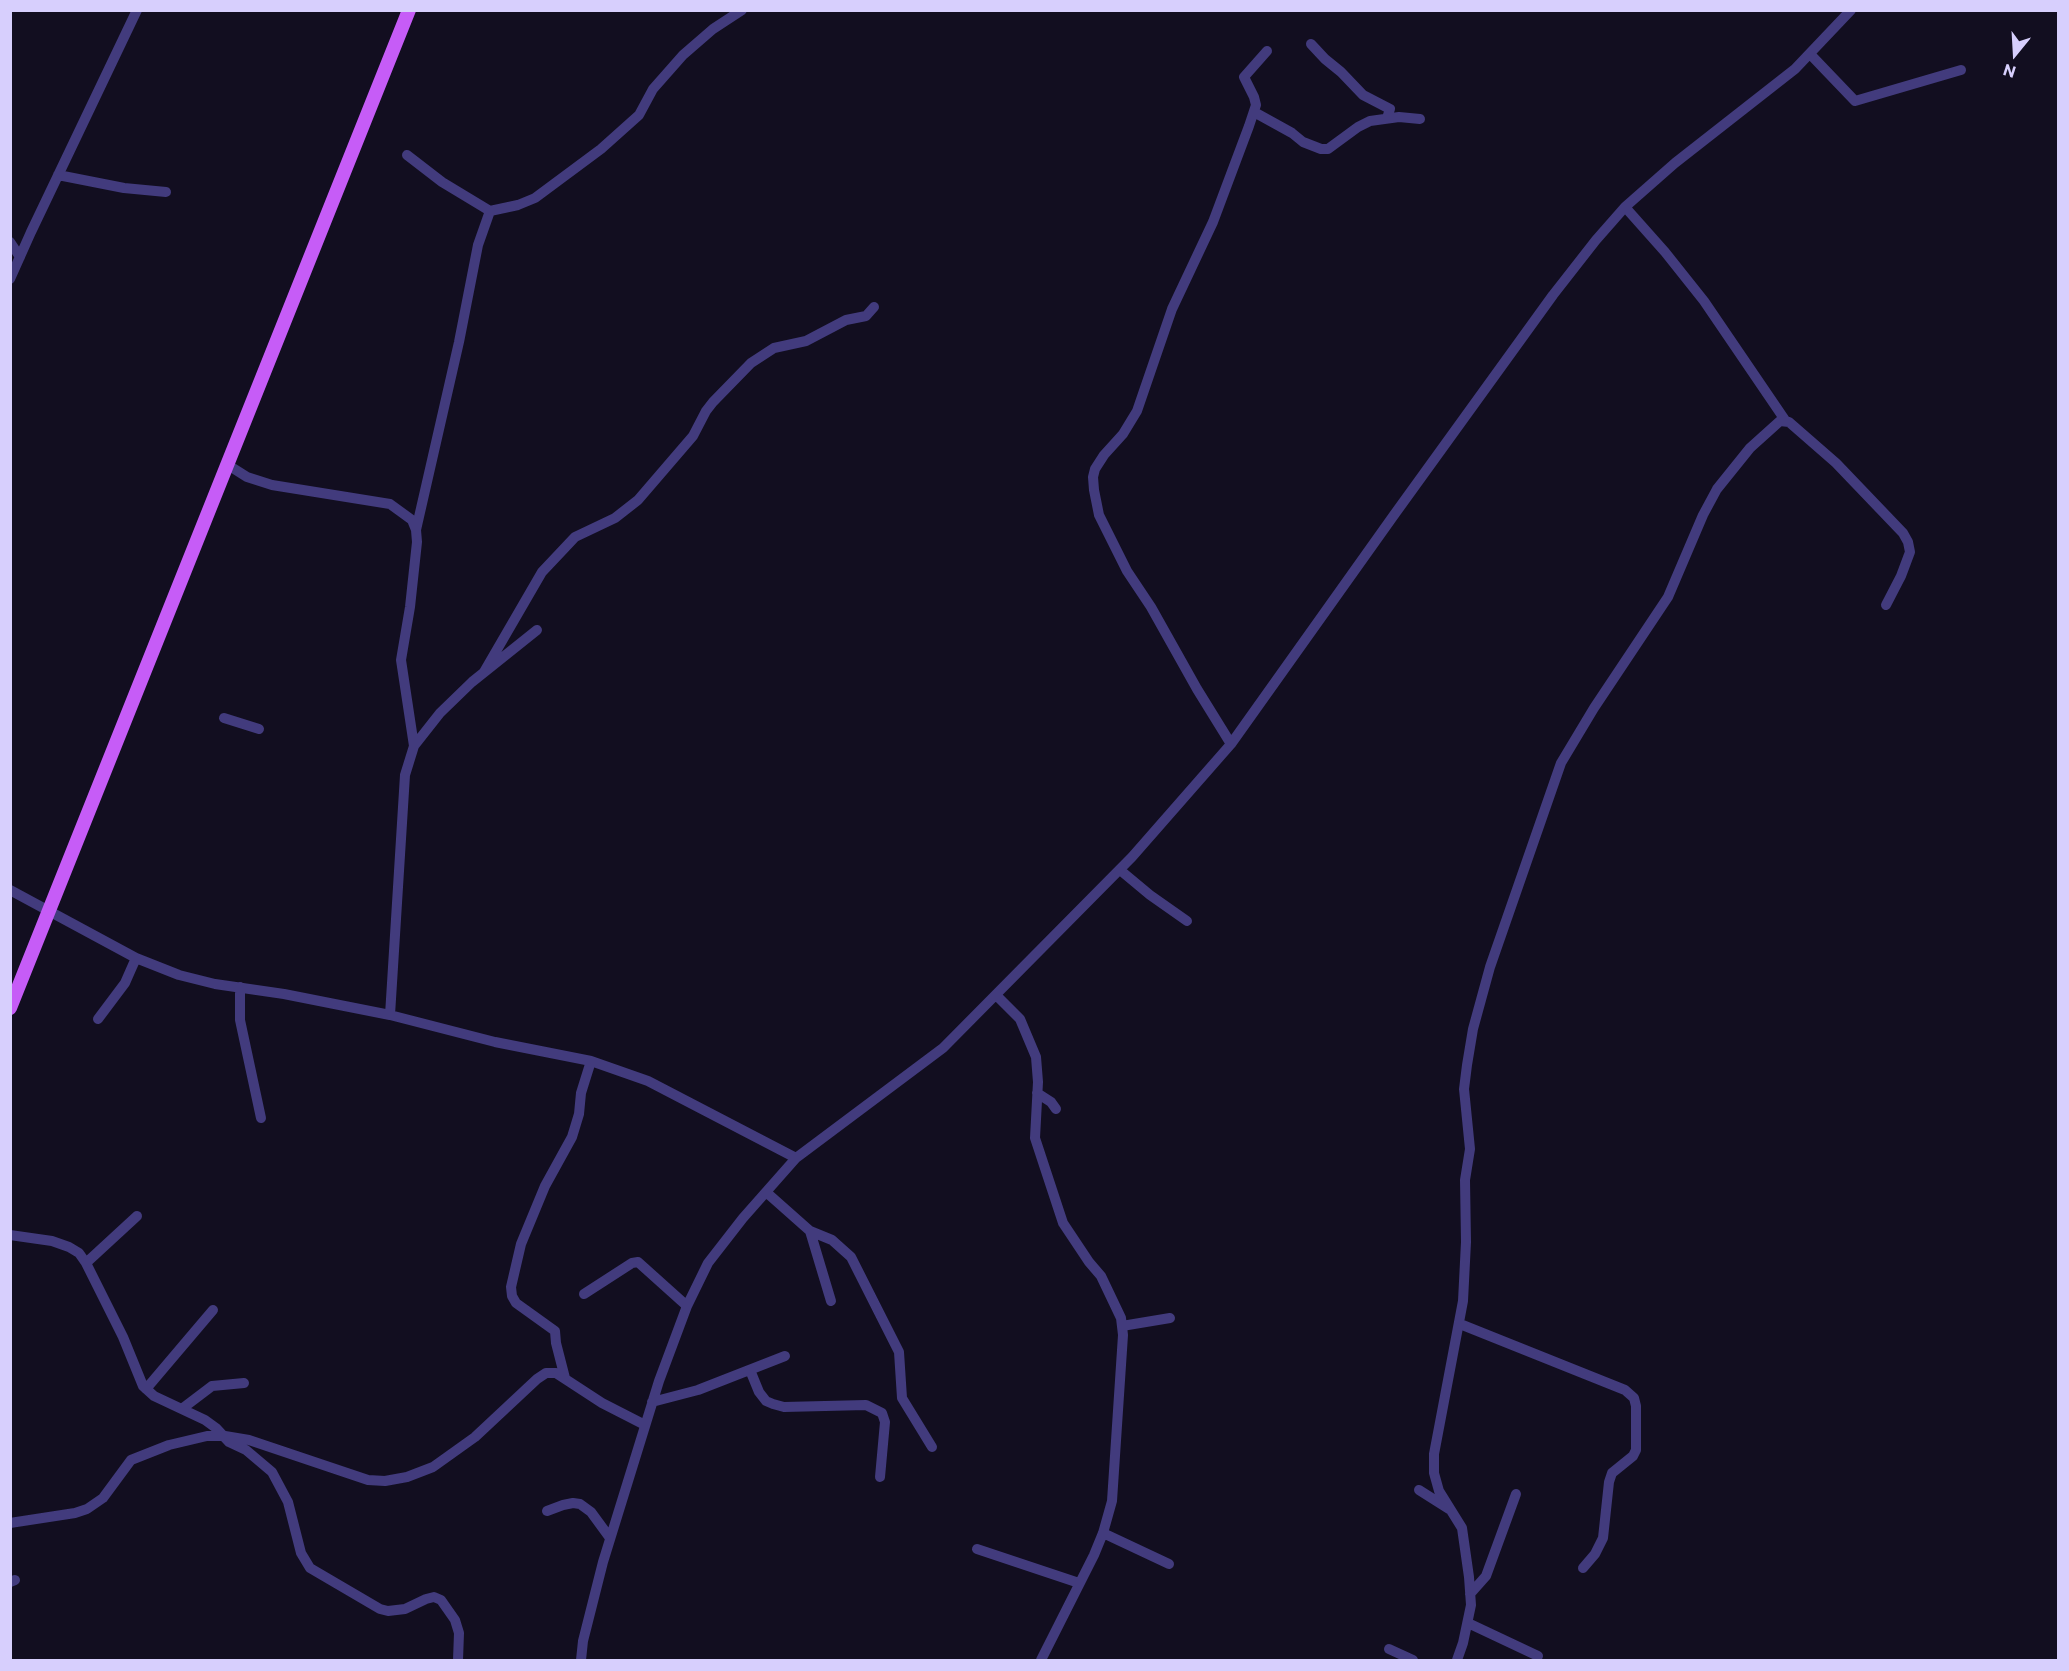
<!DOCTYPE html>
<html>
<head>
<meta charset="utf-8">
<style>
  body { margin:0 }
  #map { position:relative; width:2069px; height:1671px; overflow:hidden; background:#120e20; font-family:Commissioner,sans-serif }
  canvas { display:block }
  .frame { position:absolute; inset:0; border:12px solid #d7cffd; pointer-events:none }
  .north { position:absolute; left:1985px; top:24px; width:60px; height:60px; -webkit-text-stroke:4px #120e20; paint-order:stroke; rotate:198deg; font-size:16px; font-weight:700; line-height:24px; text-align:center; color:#d7cffd }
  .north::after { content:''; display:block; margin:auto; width:21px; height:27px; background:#d7cffd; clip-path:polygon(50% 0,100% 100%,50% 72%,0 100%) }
</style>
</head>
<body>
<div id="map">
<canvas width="2069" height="1671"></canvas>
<div class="frame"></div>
<div class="north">N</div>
</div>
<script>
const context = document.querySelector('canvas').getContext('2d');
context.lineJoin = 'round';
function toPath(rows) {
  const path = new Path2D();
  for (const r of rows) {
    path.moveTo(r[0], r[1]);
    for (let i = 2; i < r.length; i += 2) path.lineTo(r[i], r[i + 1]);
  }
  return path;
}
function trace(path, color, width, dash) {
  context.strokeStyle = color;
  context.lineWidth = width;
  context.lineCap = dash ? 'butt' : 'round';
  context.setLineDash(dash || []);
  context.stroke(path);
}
const minor = toPath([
  [1311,44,1325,59,1341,72,1363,95,1390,109,1387,118],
  [1810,54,1855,101,1961,70],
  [1254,112,1292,133,1303,142,1321,149,1328,149,1358,127,1370,121,1399,117,1420,119],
  [407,155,442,182,490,211],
  [58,175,124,188,166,192],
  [1625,207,1665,252,1704,301,1785,420],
  [10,242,20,257],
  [10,279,31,232,137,10],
  [228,465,247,477,272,485,390,504,412,520,416,530,417,542,410,607,401,660,414,746,405,775,390,1015],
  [416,530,459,342,478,245,490,211,518,205,535,198,601,149,639,115,653,89,683,55,713,29,742,10],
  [484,672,542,572,575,537,615,518,638,500,693,436,706,411,713,402,751,363,774,348,806,341,846,320,866,316,874,307],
  [224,718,259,729],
  [1231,744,1197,689,1151,607,1127,571,1099,515,1094,490,1093,477,1095,469,1104,455,1123,434,1137,411,1172,309,1213,222,1249,126,1256,105,1254,97,1244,77,1267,51],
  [414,746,440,713,472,682,537,630],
  [1120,870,1150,895,1187,921],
  [10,890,136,958,179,975,215,984,284,994,390,1015,495,1042,591,1061,648,1081,796,1158],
  [240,987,240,1020,261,1118],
  [996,995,1020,1019,1036,1057,1038,1082,1035,1138,1063,1223,1089,1262,1101,1276,1121,1318,1123,1335,1112,1501,1103,1533,1094,1555,1041,1660],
  [98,1019,125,983,136,958],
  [1037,1093,1051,1102,1056,1109],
  [766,1192,810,1231,832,1240,851,1257,899,1352,902,1398,932,1447],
  [810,1231,831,1301],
  [10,1235,52,1241,69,1247,79,1253,86,1263,123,1337,143,1386,154,1396,205,1420,216,1428,229,1442,246,1450,272,1472,288,1502,301,1553,310,1568,380,1609,388,1611,405,1609,426,1599,434,1597,441,1600,455,1620,459,1633,458,1660],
  [86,1263,137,1216],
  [584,1294,632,1263,638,1262,687,1306],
  [1460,1324,1625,1390,1634,1398,1636,1406,1636,1450,1633,1456,1612,1473,1609,1482,1603,1538,1595,1554,1583,1568],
  [1122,1326,1170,1318],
  [750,1370,759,1392,766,1401,773,1404,784,1407,866,1405,882,1413,885,1422,880,1477],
  [565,1378,556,1343,555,1331,516,1303,512,1296,511,1287,521,1244,545,1186,572,1137,579,1114,581,1093,591,1061],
  [146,1389,213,1310],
  [652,1402,698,1390,785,1356],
  [183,1408,212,1386,244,1383],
  [1419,1490,1449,1509],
  [547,1511,563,1505,573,1503,580,1504,591,1512,610,1538],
  [10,1523,75,1513,87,1509,103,1498,131,1460,169,1445,207,1436,225,1436,249,1440,368,1480,385,1481,407,1477,433,1467,475,1437,537,1379,546,1373,556,1373,602,1403,645,1425],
  [1103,1533,1169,1564],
  [977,1549,1079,1583],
  [10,1582,15,1580],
  [1470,1594,1486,1576,1516,1494],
  [1468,1623,1538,1656],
  [1389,1649,1413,1660],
  [581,1660,583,1641,603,1562,659,1381,687,1306,708,1263,743,1218,796,1158,943,1048,1132,857,1231,744,1394,515,1553,295,1596,240,1625,207,1675,163,1795,69,1851,10],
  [1457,1660,1463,1643,1471,1605,1469,1577,1462,1528,1439,1491,1434,1473,1434,1454,1463,1301,1466,1242,1465,1180,1470,1149,1464,1089,1467,1065,1473,1029,1490,967,1561,763,1594,708,1668,597,1703,515,1717,489,1750,448,1780,421,1789,422,1836,463,1903,533,1908,542,1910,552,1901,576,1886,605]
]);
const major = toPath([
  [10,1008,409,10]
]);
trace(minor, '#423b7d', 10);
trace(major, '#c65cf7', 14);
</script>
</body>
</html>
